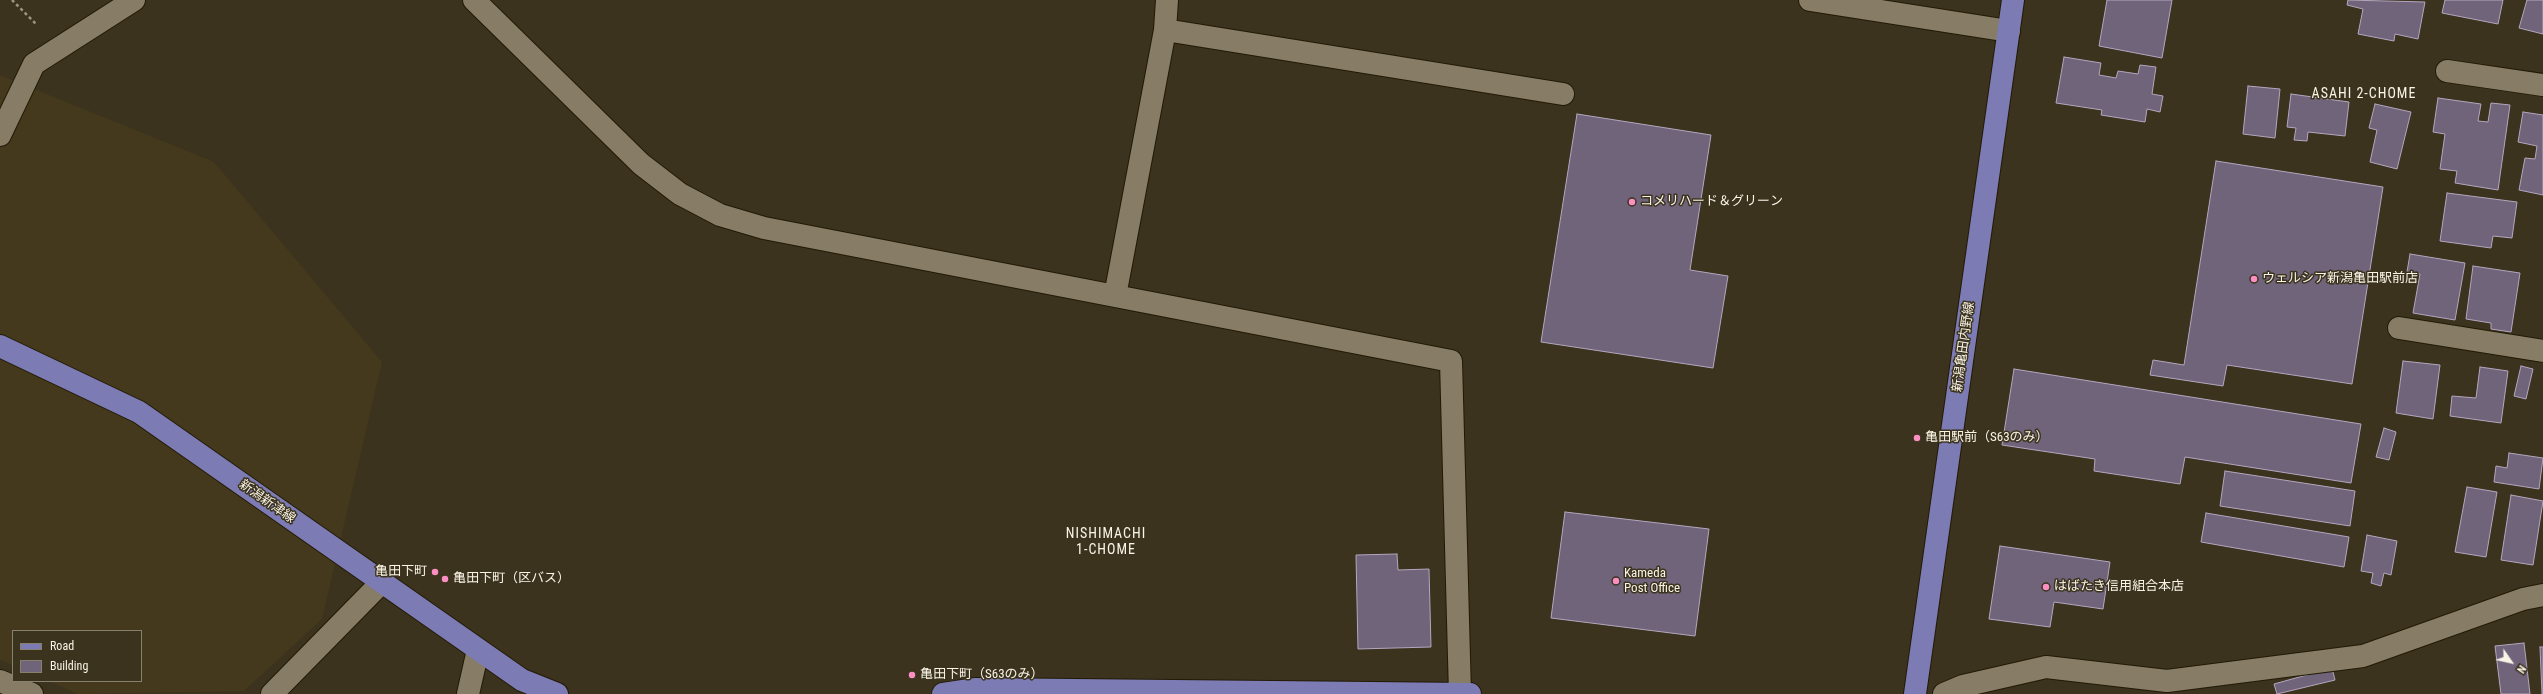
<!DOCTYPE html>
<html>
<head>
<meta charset="utf-8">
<style>
  body { margin:0 }
  #map { position:relative; width:2543px; height:694px; overflow:hidden; background:#3b331e; font-family:"Roboto Condensed",sans-serif }
  canvas { display:block }
  .legend { position:absolute; left:12px; top:630px; width:130px; height:52px; box-sizing:border-box; background:#3b331e; border:1px solid #87806e; margin:0; padding:5px 7px; list-style:none; font-size:12px; color:#faf4e7 }
  .legend li { display:flex; align-items:center; gap:8px; height:20px }
  .legend b { width:20px; border:1px solid #87806e }
  .north { position:absolute; left:2491px; top:642px; width:40px; height:40px; -webkit-text-stroke:3px #3b331e; paint-order:stroke; rotate:124deg; font-size:11px; font-weight:700; line-height:16px; text-align:center; color:#faf4e7 }
  .north::after { content:''; display:block; margin:auto; width:14px; height:18px; background:#faf4e7; clip-path:polygon(50% 0,100% 100%,50% 72%,0 100%) }
</style>
</head>
<body>
<div id="map">
<canvas width="2543" height="694"></canvas>
<ul class="legend">
<li><b style="height:5px;background:#7c7bb3"></b>Road</li>
<li><b style="height:11px;background:#6f647a"></b>Building</li>
</ul>
<div class="north">N</div>
</div>
<script>
const context = document.querySelector('canvas').getContext('2d');
context.lineJoin = 'round';
function fillPath(path, color) {
  context.fillStyle = color;
  context.fill(path, 'evenodd');
}
function toPath(rows) {
  const path = new Path2D();
  for (const r of rows) {
    path.moveTo(r[0], r[1]);
    for (let i = 2; i < r.length; i += 2) path.lineTo(r[i], r[i + 1]);
  }
  return path;
}
function trace(path, color, width, dash) {
  context.strokeStyle = color;
  context.lineWidth = width;
  context.lineCap = dash ? 'butt' : 'round';
  context.setLineDash(dash || []);
  context.stroke(path);
}
function write(font, color, halo, rows, align = 'center') {
  context.font = font + ' "Roboto Condensed","Noto Sans JP",sans-serif';
  context.lineWidth = 3;
  context.setLineDash([]);
  context.textBaseline = 'middle';
  context.strokeStyle = halo;
  context.fillStyle = color;
  for (const [text, x, y, turn = 0] of rows) {
    context.save();
    context.translate(x, y);
    context.rotate((+turn || 0) * Math.PI / 180);
    context.textAlign = isNaN(turn) ? turn : align;
    if (halo) context.strokeText(text, 0, 0);
    context.fillText(text, 0, 0);
    context.restore();
  }
}
const built = toPath([
  [0,75,214,162,382,362,322,619,244,691,78,694,48,681,141,681,141,631,13,631,13,665,0,660]
]);
const building = toPath([
  [2107,0,2172,0,2162,58,2099,46,2107,0],
  [2348,0,2425,2,2418,39,2395,34,2394,41,2358,34,2363,9,2347,5,2348,0],
  [2445,0,2503,0,2498,24,2442,13,2445,0],
  [2527,0,2543,0,2543,34,2519,28,2527,0],
  [2064,57,2101,63,2099,75,2116,78,2118,71,2138,74,2140,65,2156,67,2152,94,2163,96,2160,112,2147,109,2145,122,2101,115,2102,110,2056,103,2064,57],
  [2248,86,2280,89,2275,138,2243,134,2248,86],
  [2291,94,2349,102,2345,136,2308,132,2307,141,2294,140,2296,128,2287,127,2291,94],
  [2438,98,2481,104,2478,121,2488,122,2491,103,2510,105,2498,190,2455,183,2457,171,2440,169,2445,134,2433,132,2438,98],
  [2375,104,2411,112,2397,169,2370,162,2377,130,2369,128,2375,104],
  [2523,112,2543,115,2543,195,2519,190,2525,158,2535,159,2537,146,2518,142,2523,112],
  [1577,114,1711,135,1690,270,1728,276,1713,368,1541,342,1577,114],
  [2216,161,2383,187,2352,384,2227,365,2223,386,2150,375,2153,360,2184,365,2216,161],
  [2447,193,2517,202,2512,238,2493,236,2491,248,2440,241,2447,193],
  [2410,254,2465,263,2455,320,2413,313,2420,274,2407,272,2410,254],
  [2473,266,2520,273,2511,332,2491,329,2491,323,2466,319,2473,266],
  [2403,361,2440,365,2433,419,2396,413,2403,361],
  [2521,366,2533,369,2526,399,2514,396,2521,366],
  [2480,367,2508,371,2501,423,2450,416,2452,396,2476,398,2480,367],
  [2014,369,2361,424,2351,483,2185,457,2180,484,2094,471,2095,459,2002,445,2014,369],
  [2384,428,2396,432,2389,460,2376,457,2384,428],
  [2509,453,2543,458,2539,489,2494,482,2496,466,2507,468,2509,453],
  [2225,471,2355,491,2350,526,2220,506,2225,471],
  [2467,487,2497,492,2486,557,2455,552,2467,487],
  [2511,495,2543,501,2533,565,2501,560,2511,495],
  [1565,512,1709,529,1695,636,1551,618,1565,512],
  [2206,513,2349,537,2344,567,2201,542,2206,513],
  [2367,535,2397,541,2391,575,2384,573,2381,586,2371,583,2373,573,2361,571,2367,535],
  [2000,546,2110,562,2103,609,2054,602,2050,627,1989,619,2000,546],
  [1397,554,1398,570,1429,569,1431,647,1358,649,1356,555,1397,554],
  [2524,643,2530,694,2501,694,2495,646,2524,643],
  [2540,647,2543,647,2543,694,2542,694,2540,647],
  [2332,668,2335,680,2277,694,2274,684,2332,668]
]);
const path = toPath([
  [12,0,37,25]
]);
const minor = toPath([
  [474,0,641,164,680,194,720,215,764,228,1451,361,1460,694],
  [1810,0,2009,31],
  [1165,30,1563,94],
  [2447,71,2543,85],
  [0,135,34,64,134,0],
  [1115,296,1165,30,1167,0],
  [2399,328,2543,351],
  [0,681,32,694],
  [272,694,381,583],
  [468,694,478,650],
  [1944,694,1963,686,2046,667,2167,681,2363,656,2523,599,2543,595]
]);
const major = toPath([
  [0,346,139,412,522,680,557,694],
  [943,694,976,689,1470,694],
  [1915,694,2013,0]
]);
const markers = [
  [1632,202,4,"#fb8fc4"],
  [2254,279,4,"#fb8fc4"],
  [1917,438,4,"#fb8fc4"],
  [435,572,4,"#fb8fc4"],
  [445,579,4,"#fb8fc4"],
  [1616,581,4,"#fb8fc4"],
  [2046,587,4,"#fb8fc4"],
  [912,675,4,"#fb8fc4"]
];
const poiNames = [
  ["コメリハード＆グリーン",1640,202],
  ["ウェルシア新潟亀田駅前店",2262,279],
  ["亀田駅前（S63のみ）",1925,438],
  ["亀田下町",427,572,"right"],
  ["Kameda",1624,574],
  ["Post Office",1624,589],
  ["亀田下町（区バス）",453,579],
  ["はばたき信用組合本店",2054,587],
  ["亀田下町（S63のみ）",920,675]
];
const streetNames = [
  ["新潟亀田内野線",1964,347,-82],
  ["新潟新津線",267,502,35]
];
const neighbourhoodNames = [
  ["ASAHI 2-CHOME",2364,94],
  ["NISHIMACHI",1106,534],
  ["1-CHOME",1106,550]
];
fillPath(built, '#44391c');
fillPath(building, '#6f647a');
trace(building, '#b4a7bf', 1);
trace(minor, '#221a06', 24);
trace(major, '#221a06', 24);
trace(path, '#9d9685', 2.5, [3, 3]);
trace(minor, '#877d66', 22);
trace(major, '#7c7bb3', 22);
for (const [x, y, r, color] of markers) {
  const dot = new Path2D();
  dot.arc(x, y, r, 0, 2 * Math.PI);
  context.fillStyle = color;
  context.fill(dot);
  trace(dot, '#3b331e', 1.5);
}
write('13px', '#faf4e7', '#3b331e', poiNames, 'left');
write('13px', '#faf4e7', '#3b331e', streetNames);
context.letterSpacing = '1px';
write('14px', '#faf4e7', '#3b331e', neighbourhoodNames);
context.letterSpacing = '0px';
</script>
</body>
</html>
